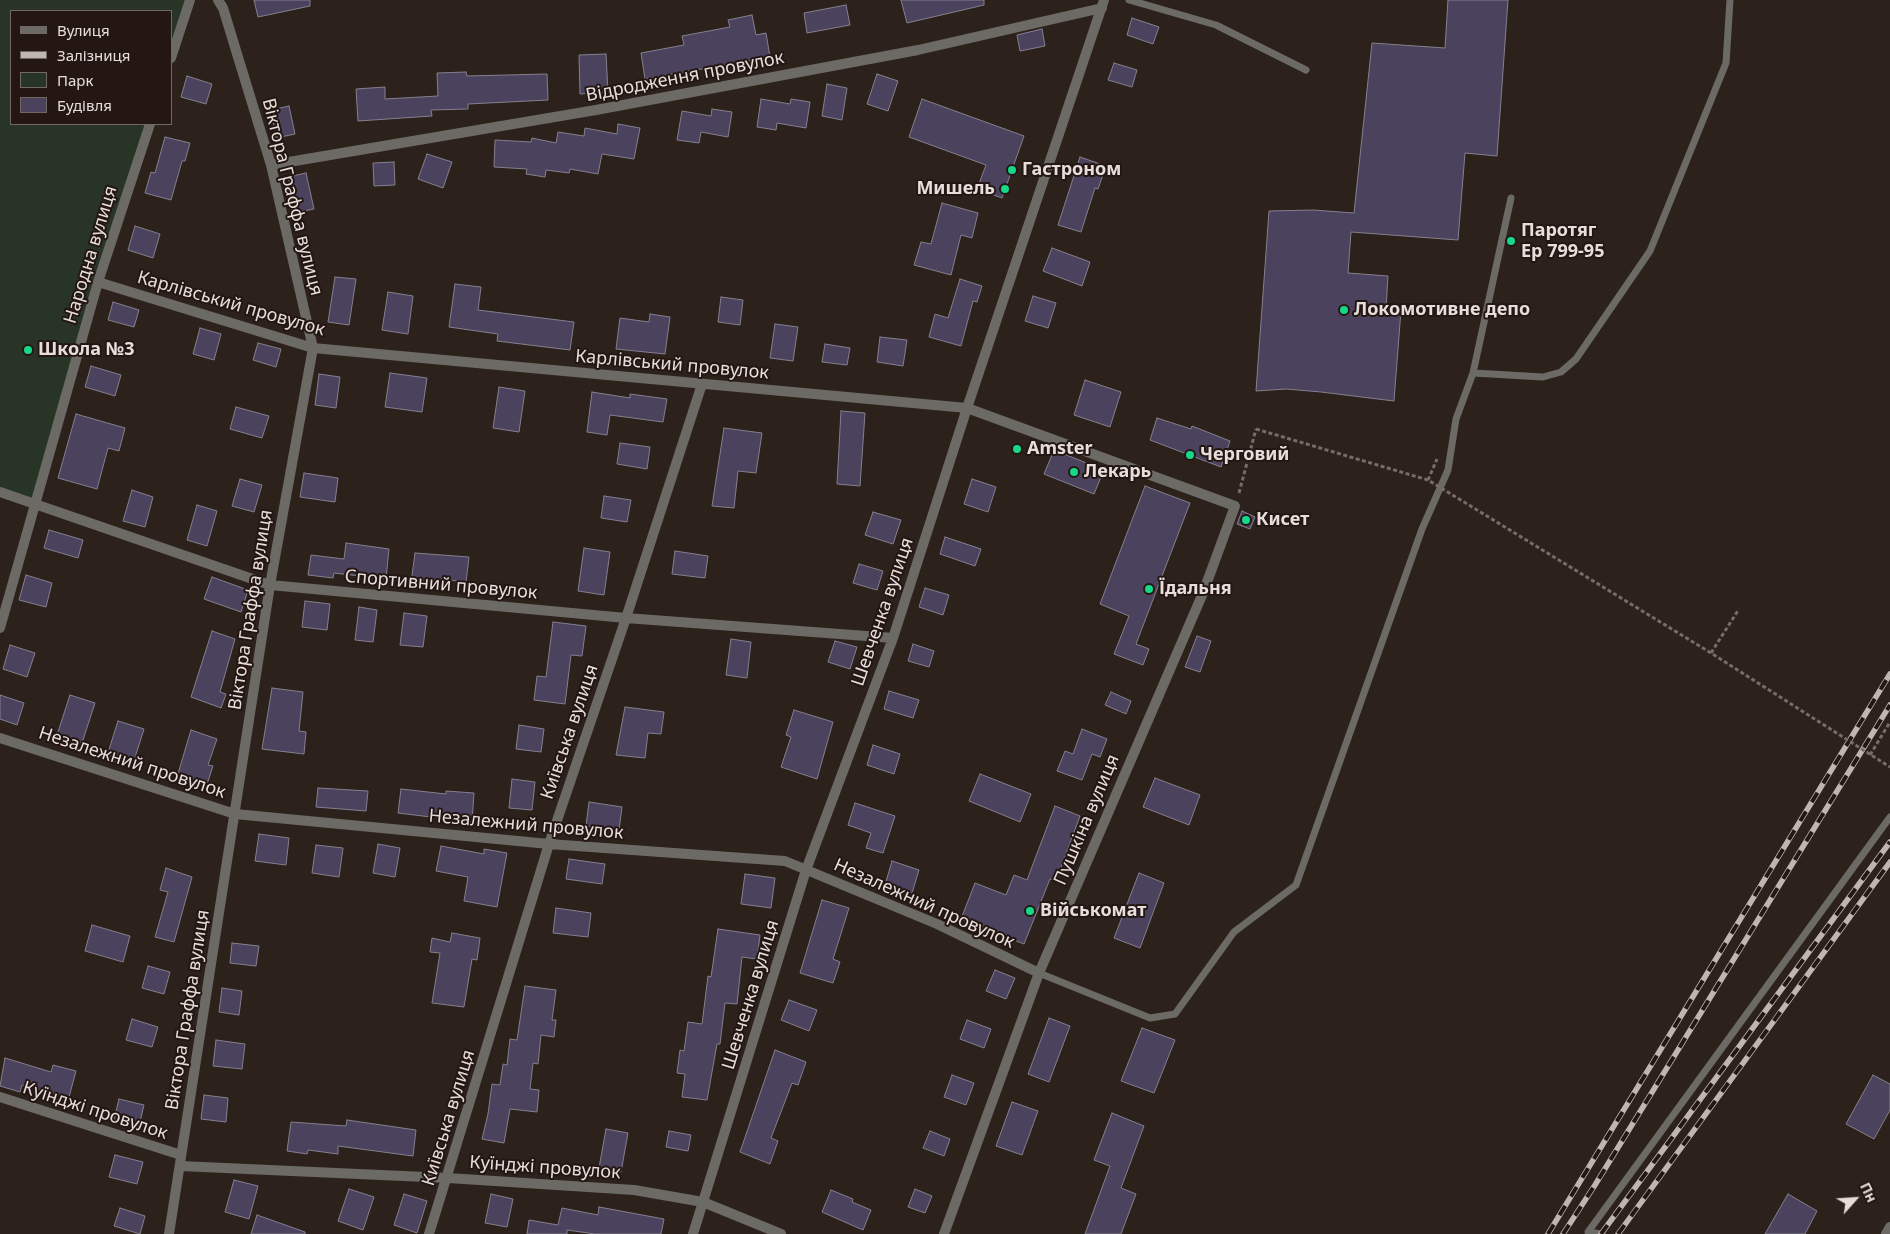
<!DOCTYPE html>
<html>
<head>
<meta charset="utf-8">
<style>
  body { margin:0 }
  #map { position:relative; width:1890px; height:1234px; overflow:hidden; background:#2d211c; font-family:"Noto Sans",sans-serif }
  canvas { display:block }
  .legend { position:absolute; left:10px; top:10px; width:162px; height:115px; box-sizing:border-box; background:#241713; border:1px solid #726763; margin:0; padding:6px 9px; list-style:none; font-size:15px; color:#e7dedb }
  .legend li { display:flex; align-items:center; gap:10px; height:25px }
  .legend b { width:25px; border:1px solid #726763 }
  .north { position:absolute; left:1830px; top:1174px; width:50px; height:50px; -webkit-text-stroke:4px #241713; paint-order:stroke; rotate:64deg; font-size:14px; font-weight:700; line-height:20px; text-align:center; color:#e7dedb }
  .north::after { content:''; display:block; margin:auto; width:18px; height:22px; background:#e7dedb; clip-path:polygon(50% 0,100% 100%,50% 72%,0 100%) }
</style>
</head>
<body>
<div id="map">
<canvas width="1890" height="1234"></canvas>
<ul class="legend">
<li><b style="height:6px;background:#6c6a64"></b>Вулиця</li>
<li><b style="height:6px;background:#bfb6b2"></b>Залізниця</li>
<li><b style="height:14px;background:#283426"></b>Парк</li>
<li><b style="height:14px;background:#4b435d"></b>Будівля</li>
</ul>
<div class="north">Пн</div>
</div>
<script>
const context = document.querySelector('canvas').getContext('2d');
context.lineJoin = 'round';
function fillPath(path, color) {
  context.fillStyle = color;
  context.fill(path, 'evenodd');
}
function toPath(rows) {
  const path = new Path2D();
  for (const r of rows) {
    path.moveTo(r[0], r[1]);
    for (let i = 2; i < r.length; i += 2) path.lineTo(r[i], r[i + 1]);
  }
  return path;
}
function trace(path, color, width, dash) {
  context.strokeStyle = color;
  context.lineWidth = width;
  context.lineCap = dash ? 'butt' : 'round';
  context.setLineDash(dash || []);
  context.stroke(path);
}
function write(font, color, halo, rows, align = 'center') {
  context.font = font + ' "Noto Sans",sans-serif';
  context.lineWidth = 4;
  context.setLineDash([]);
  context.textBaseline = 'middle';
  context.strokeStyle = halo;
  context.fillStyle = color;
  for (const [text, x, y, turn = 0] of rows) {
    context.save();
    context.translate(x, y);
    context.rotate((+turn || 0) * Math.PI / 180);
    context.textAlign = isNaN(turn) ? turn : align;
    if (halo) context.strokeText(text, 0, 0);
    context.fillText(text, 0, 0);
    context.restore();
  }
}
const green = toPath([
  [0,0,190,0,171,58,171,11,11,11,11,124,150,124,35,505,0,492]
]);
const building = toPath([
  [254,0,310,0,310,6,258,17,254,0],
  [901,0,984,0,984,5,907,23,901,0],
  [1448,0,1508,0,1497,156,1465,153,1458,240,1351,232,1348,273,1388,276,1386,309,1401,310,1394,401,1321,392,1286,389,1256,391,1269,211,1313,210,1354,213,1372,43,1445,48,1448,0],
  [846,5,850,25,807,33,804,13,846,5],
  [752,15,756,35,766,33,770,57,645,79,641,53,684,45,682,36,730,27,728,20,752,15],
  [1132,18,1159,27,1153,44,1127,35,1132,18],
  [1042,29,1045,46,1020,51,1017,35,1042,29],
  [606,54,608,92,580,94,579,55,606,54],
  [1114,63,1137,70,1132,87,1108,80,1114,63],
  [466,72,467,76,547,74,548,100,468,104,468,109,431,110,432,116,358,121,356,89,385,87,385,99,438,96,437,73,466,72],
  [877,74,898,81,888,111,867,104,877,74],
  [187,76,212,84,206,104,181,97,187,76],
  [827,84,847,88,842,120,822,116,827,84],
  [761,99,790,104,791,99,810,102,806,128,777,123,776,130,757,127,761,99],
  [922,99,1024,136,1002,198,977,189,986,165,909,137,922,99],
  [289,106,295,134,276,138,271,110,289,106],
  [712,109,732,112,728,137,701,132,699,143,677,140,682,111,711,116,712,109],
  [618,124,640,128,634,159,602,154,598,174,570,169,569,173,546,170,545,177,526,174,527,169,494,167,495,140,531,142,532,138,556,143,558,132,584,136,585,128,617,134,618,124],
  [165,137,190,143,185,161,182,161,171,200,145,193,151,172,155,173,165,137],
  [427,154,452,162,443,188,418,179,427,154],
  [1080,157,1106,166,1098,189,1095,188,1081,232,1058,225,1080,157],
  [394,162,395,185,374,186,373,163,394,162],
  [306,173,314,209,295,213,288,177,306,173],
  [942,203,978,213,972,238,961,235,951,275,914,265,921,242,931,244,942,203],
  [135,226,160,234,153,258,128,250,135,226],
  [1052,248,1090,262,1082,286,1043,271,1052,248],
  [335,277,356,279,349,325,328,322,335,277],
  [960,279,982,286,977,302,973,301,961,346,929,337,935,314,948,318,960,279],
  [455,284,481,287,478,310,574,322,570,350,497,341,498,334,449,327,455,284],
  [388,292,413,296,408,334,382,330,388,292],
  [1033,296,1056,303,1048,328,1025,321,1033,296],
  [721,297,743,300,740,325,718,322,721,297],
  [113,302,139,310,134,327,108,320,113,302],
  [650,314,670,317,665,354,616,349,620,318,649,322,650,314],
  [775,324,798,327,793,361,770,358,775,324],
  [200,328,221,334,214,360,193,354,200,328],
  [880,337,907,340,903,366,877,362,880,337],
  [258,343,281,349,276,367,253,360,258,343],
  [825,344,850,348,847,365,822,362,825,344],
  [91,366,121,375,115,396,85,387,91,366],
  [390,373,427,378,422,412,385,407,390,373],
  [319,374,340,377,336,408,315,405,319,374],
  [1085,380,1121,392,1110,427,1074,415,1085,380],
  [499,387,525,391,519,432,493,428,499,387],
  [592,392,630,398,630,394,667,399,663,422,610,415,607,435,587,432,592,392],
  [236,407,269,416,262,438,230,429,236,407],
  [841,411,865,413,860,486,837,484,841,411],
  [76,414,125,428,119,451,108,448,97,489,58,478,76,414],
  [1157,418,1191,429,1192,426,1230,441,1221,467,1150,440,1157,418],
  [724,428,762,433,756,473,738,471,734,508,712,506,724,428],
  [620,443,650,447,647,469,617,464,620,443],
  [1054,450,1104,470,1094,494,1044,474,1054,450],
  [304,473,338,478,335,502,300,497,304,473],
  [240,479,262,485,254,512,232,506,240,479],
  [972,479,996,487,988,512,964,504,972,479],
  [1145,486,1190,503,1136,644,1149,649,1143,665,1114,654,1129,616,1100,604,1145,486],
  [132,490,153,497,145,527,123,521,132,490],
  [604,496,631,500,627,522,601,518,604,496],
  [197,505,217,511,207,546,187,540,197,505],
  [1242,511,1255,517,1250,529,1237,524,1242,511],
  [873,512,901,520,893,544,865,535,873,512],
  [49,530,83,540,78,558,44,548,49,530],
  [945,537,981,549,975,566,940,554,945,537],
  [346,543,389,549,386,579,334,573,333,578,308,575,311,555,344,559,346,543],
  [584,548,610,552,604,595,578,591,584,548],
  [675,551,708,556,705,578,672,574,675,551],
  [415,553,469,557,466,582,441,579,440,587,411,583,415,553],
  [859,564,883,571,877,590,853,583,859,564],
  [26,575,52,583,46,607,19,600,26,575],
  [212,577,248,590,241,612,204,599,212,577],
  [925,588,949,595,943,615,919,607,925,588],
  [305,601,330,604,327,630,302,627,305,601],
  [359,607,377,610,373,642,355,640,359,607],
  [404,613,427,616,423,647,400,645,404,613],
  [553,622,586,626,582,656,571,655,565,704,534,700,537,676,546,677,553,622],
  [212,631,235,639,220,692,226,694,221,708,191,697,212,631],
  [1197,636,1211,641,1200,672,1185,667,1197,636],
  [731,639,751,642,747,678,726,675,731,639],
  [835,641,857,647,850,669,828,662,835,641],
  [913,644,934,651,929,667,908,661,913,644],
  [10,645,35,653,27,677,3,669,10,645],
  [272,688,303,692,299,731,306,732,304,754,262,749,272,688],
  [889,691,919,700,913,718,884,709,889,691],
  [1111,692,1131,701,1126,714,1105,705,1111,692],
  [0,695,24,703,17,725,0,719,0,695],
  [70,695,95,703,82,743,57,735,70,695],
  [625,707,664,712,661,734,648,733,645,758,616,755,625,707],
  [794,710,833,722,817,779,781,767,791,737,786,735,794,710],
  [118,721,144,729,132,767,106,759,118,721],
  [519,725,544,729,541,752,516,749,519,725],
  [1082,729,1107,739,1100,757,1092,754,1082,780,1057,771,1065,751,1073,754,1082,729],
  [191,730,217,739,208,765,213,766,206,787,177,777,191,730],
  [873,745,900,754,894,774,867,765,873,745],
  [980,774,1031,794,1020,822,969,801,980,774],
  [1155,778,1200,795,1189,825,1143,807,1155,778],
  [512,779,535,782,532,810,509,808,512,779],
  [318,788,368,791,366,811,316,807,318,788],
  [401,789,446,794,446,791,474,793,472,822,398,813,401,789],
  [589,802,622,807,619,830,586,826,589,802],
  [855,803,895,816,883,853,866,848,871,833,848,825,855,803],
  [1055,806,1080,816,1056,881,1050,879,1024,944,961,919,975,883,1006,895,1014,875,1027,880,1055,806],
  [259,834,289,838,286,865,255,861,259,834],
  [378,844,400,848,395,877,373,873,378,844],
  [316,845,343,848,339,877,312,873,316,845],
  [441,846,484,854,484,849,507,853,497,907,464,901,468,877,436,871,441,846],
  [569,859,605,864,602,884,566,879,569,859],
  [892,861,919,870,912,893,885,885,892,861],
  [166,868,192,877,174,942,155,937,168,892,160,890,166,868],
  [1139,873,1164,883,1140,948,1114,938,1139,873],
  [745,874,775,878,771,908,741,904,745,874],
  [822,900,849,908,833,959,840,962,833,983,800,973,822,900],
  [556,908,591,913,588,937,553,933,556,908],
  [92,925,130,936,123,962,85,951,92,925],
  [718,929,760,935,757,959,742,957,737,1004,725,1003,720,1044,717,1044,707,1100,682,1097,685,1074,677,1073,680,1050,684,1051,688,1022,702,1024,708,976,711,977,718,929],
  [452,933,480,938,477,960,472,959,464,1007,432,1003,440,953,430,952,432,938,450,942,452,933],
  [232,943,259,946,256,966,230,963,232,943],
  [148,966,170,972,164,994,142,988,148,966],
  [995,970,1015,978,1006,999,986,991,995,970],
  [525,986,556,990,552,1020,556,1020,554,1037,541,1035,538,1064,533,1063,530,1089,539,1090,537,1112,510,1109,504,1143,482,1139,488,1114,492,1084,500,1085,503,1064,507,1065,510,1039,517,1040,525,986],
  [222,988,242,991,239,1015,219,1012,222,988],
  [789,1000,817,1010,809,1031,781,1020,789,1000],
  [1049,1018,1070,1026,1049,1082,1028,1074,1049,1018],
  [132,1019,158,1027,152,1047,126,1040,132,1019],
  [967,1020,991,1029,984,1048,960,1039,967,1020],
  [1142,1028,1175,1040,1154,1093,1121,1081,1142,1028],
  [216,1040,245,1044,242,1069,213,1066,216,1040],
  [775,1050,806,1062,798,1085,792,1083,771,1138,778,1141,770,1164,740,1152,775,1050],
  [5,1058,51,1072,53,1065,76,1071,69,1097,22,1085,20,1092,0,1086,5,1058],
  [952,1075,974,1083,966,1105,944,1097,952,1075],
  [1873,1075,1890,1084,1890,1110,1874,1139,1846,1124,1873,1075],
  [204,1095,228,1098,226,1122,201,1119,204,1095],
  [119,1099,144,1105,139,1126,114,1120,119,1099],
  [1012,1102,1038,1111,1022,1155,996,1146,1012,1102],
  [1112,1113,1144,1126,1121,1188,1136,1194,1121,1234,1085,1234,1110,1166,1094,1160,1112,1113],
  [347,1120,416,1130,413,1156,338,1146,338,1154,308,1150,307,1154,287,1151,291,1122,346,1126,347,1120],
  [606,1129,628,1133,621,1172,599,1168,606,1129],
  [669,1131,691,1135,688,1151,666,1147,669,1131],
  [930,1131,950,1139,944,1156,923,1148,930,1131],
  [115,1155,143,1162,137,1184,109,1177,115,1155],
  [234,1180,258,1186,249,1219,225,1212,234,1180],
  [349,1189,374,1197,363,1230,338,1221,349,1189],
  [915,1189,932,1196,925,1213,908,1207,915,1189],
  [831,1190,853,1199,852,1202,871,1210,863,1230,822,1212,831,1190],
  [404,1194,427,1201,417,1233,394,1225,404,1194],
  [491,1194,513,1199,507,1227,485,1223,491,1194],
  [1788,1194,1817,1211,1805,1234,1765,1234,1788,1194],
  [599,1207,664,1219,661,1234,595,1234,567,1230,567,1234,527,1234,529,1220,558,1225,562,1208,598,1215,599,1207],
  [120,1208,145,1216,140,1234,114,1226,120,1208],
  [257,1215,305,1232,305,1234,251,1234,257,1215]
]);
const path = toPath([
  [1428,480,1437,459],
  [1239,493,1256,429],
  [1711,653,1739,609],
  [1870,755,1890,722]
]);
const service = toPath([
  [1129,0,1216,25,1306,70],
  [1473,373,1543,377,1561,372,1576,359,1650,251,1726,63,1730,0],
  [1039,973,1150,1018,1175,1014,1234,932,1296,885,1422,529,1448,470,1456,419,1473,373,1511,198],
  [1602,1234,1588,1232,1890,817]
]);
const minor = toPath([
  [171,58,190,0],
  [271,165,596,110,918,50,1102,8],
  [98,282,313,348,967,408,1235,506,1203,593,1039,973,944,1234],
  [0,492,270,585,626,618,893,638],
  [0,628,98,282,150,124],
  [0,738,235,814,549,844,785,861,937,924,1039,973],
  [0,1097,181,1155],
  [180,1166,448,1178,634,1190,703,1202,781,1234],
  [169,1234,270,585,313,348,271,165,223,8,218,0],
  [429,1234,549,844,626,618,702,384],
  [693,1234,806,870,893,638,967,408,1104,0],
  [1886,1234,1890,1227]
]);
const rail = toPath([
  [1548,1234,1890,674],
  [1563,1234,1595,1185,1890,705],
  [1601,1234,1890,842],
  [1618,1234,1890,862]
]);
const pathBridge = toPath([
  [1256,429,1428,480,1711,653,1890,767]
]);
const markers = [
  [1012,170,5,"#15d989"],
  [1005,189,5,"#15d989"],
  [1511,241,5,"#15d989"],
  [1344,310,5,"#15d989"],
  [28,350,5,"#15d989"],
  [1017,449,5,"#15d989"],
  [1190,455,5,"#15d989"],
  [1074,472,5,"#15d989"],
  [1246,520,5,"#15d989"],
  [1149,589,5,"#15d989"],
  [1030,911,5,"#15d989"]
];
const streetNames = [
  ["Відродження провулок",685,77,-11],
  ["Віктора Граффа вулиця",292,197,76],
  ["Народна вулиця",91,255,-73],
  ["Карлівський провулок",231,304,16],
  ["Карлівський провулок",672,365,5],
  ["Спортивний провулок",441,585,5],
  ["Віктора Граффа вулиця",251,610,-81],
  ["Шевченка вулиця",883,612,-71],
  ["Київська вулиця",570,732,-71],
  ["Незалежний провулок",132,763,18],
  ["Пушкіна вулиця",1087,820,-67],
  ["Незалежний провулок",526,825,5],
  ["Незалежний провулок",924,904,24],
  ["Шевченка вулиця",751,995,-73],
  ["Віктора Граффа вулиця",188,1010,-81],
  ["Куїнджі провулок",95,1111,18],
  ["Київська вулиця",449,1118,-73],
  ["Куїнджі провулок",545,1168,4]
];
const poiNames = [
  ["Гастроном",1022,170],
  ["Мишель",995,189,"right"],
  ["Паротяг",1521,231],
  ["Ер 799-95",1521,252],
  ["Локомотивне депо",1354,310],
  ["Школа №3",38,350],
  ["Amster",1027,449],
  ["Черговий",1200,455],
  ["Лекарь",1084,472],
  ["Кисет",1256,520],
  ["Їдальня",1159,589],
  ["Військомат",1040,911]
];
fillPath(green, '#283426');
fillPath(building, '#4b435d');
trace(building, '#84808e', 1);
trace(path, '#776c68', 3, [4, 2.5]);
trace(service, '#6c6a64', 7);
trace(minor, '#6c6a64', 10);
trace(rail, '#bfb6b2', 5.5);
trace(rail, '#241713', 4, [11]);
trace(pathBridge, '#776c68', 3, [4, 2.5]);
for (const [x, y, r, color] of markers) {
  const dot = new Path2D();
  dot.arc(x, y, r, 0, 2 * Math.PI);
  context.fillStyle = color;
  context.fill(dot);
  trace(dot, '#241713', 2);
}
write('18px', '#e7dedb', '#241713', streetNames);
write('bold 18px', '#e7dedb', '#241713', poiNames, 'left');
</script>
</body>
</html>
